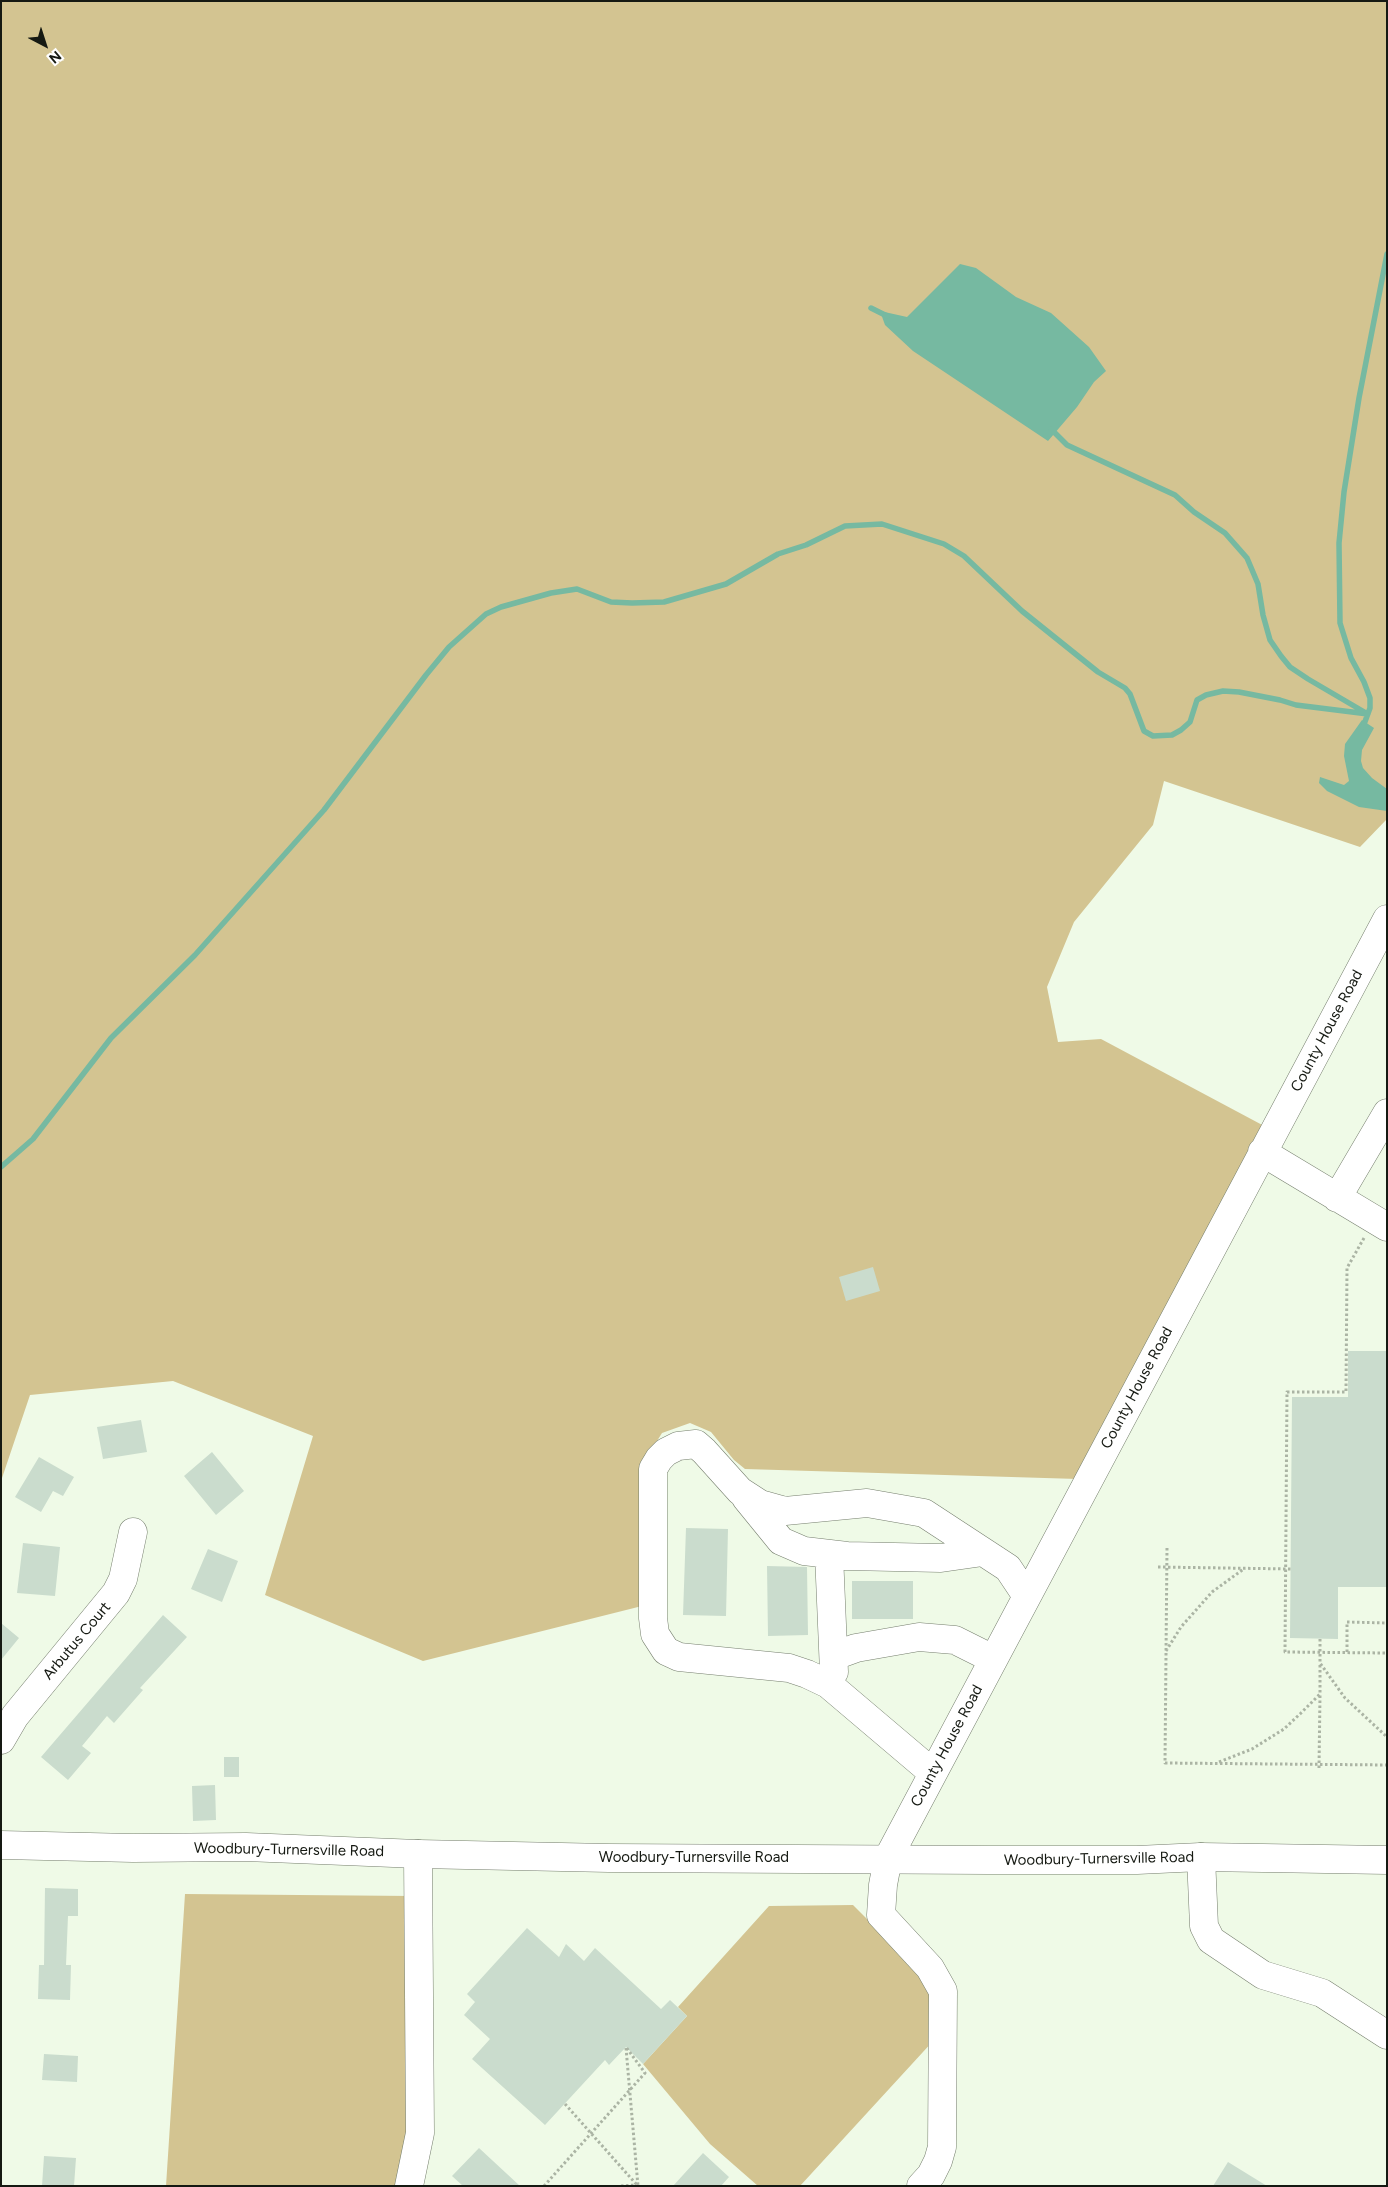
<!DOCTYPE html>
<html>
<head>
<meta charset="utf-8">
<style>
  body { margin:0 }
  #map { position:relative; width:1388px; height:2187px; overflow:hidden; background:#effae7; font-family:Figtree,sans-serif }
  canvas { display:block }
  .frame { position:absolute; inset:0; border:2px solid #151912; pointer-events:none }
  .north { position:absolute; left:20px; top:20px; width:50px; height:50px; -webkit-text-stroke:4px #fff; paint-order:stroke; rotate:140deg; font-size:14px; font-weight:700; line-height:20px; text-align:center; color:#151912 }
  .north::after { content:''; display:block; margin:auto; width:18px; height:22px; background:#151912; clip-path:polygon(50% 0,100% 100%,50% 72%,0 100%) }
</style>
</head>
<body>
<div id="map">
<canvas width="1388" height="2187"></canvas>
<div class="frame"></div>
<div class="north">N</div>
</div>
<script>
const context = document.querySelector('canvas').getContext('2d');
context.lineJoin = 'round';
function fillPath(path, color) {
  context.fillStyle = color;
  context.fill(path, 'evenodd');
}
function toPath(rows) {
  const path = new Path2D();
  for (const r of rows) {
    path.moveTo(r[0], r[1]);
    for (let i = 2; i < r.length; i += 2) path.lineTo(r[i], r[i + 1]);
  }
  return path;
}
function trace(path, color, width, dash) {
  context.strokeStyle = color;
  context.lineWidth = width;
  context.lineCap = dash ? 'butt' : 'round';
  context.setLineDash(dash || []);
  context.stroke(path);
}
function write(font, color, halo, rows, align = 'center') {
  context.font = font + ' Figtree,sans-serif';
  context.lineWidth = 5;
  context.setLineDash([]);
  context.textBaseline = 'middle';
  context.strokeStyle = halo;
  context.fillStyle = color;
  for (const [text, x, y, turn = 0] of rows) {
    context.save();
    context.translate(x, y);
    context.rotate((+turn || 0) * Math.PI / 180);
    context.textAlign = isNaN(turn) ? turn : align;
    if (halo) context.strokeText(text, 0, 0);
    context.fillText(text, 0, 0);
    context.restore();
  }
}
const green = toPath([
  [1,1,1387,1,1387,819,1360,847,1164,781,1153,825,1074,922,1047,987,1058,1042,1101,1039,1266,1127,1078,1479,745,1469,734,1460,711,1432,690,1423,662,1433,652,1449,642,1606,423,1661,265,1595,313,1436,173,1381,30,1395,1,1481],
  [185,1894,412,1896,410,2186,166,2186],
  [853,1905,934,1986,934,2040,800,2186,758,2186,710,2144,643,2064,687,2016,678,2007,769,1906]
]);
const water = toPath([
  [960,264,976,268,1016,297,1051,313,1089,347,1106,371,1094,382,1077,407,1048,441,913,351,885,325,880,311,907,317],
  [1362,720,1374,728,1362,750,1361,761,1363,768,1372,778,1387,789,1387,811,1359,807,1327,791,1319,783,1320,777,1344,785,1349,781,1344,756,1345,744]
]);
const stream = toPath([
  [871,308,887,316],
  [1051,429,1067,445,1175,495,1194,512,1225,533,1247,558,1258,584,1263,615,1270,640,1281,656,1290,667,1308,679,1366,713],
  [1363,727,1370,708,1370,698,1364,682,1351,658,1340,623,1339,543,1344,492,1359,398,1387,254],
  [1,1167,33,1139,111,1038,195,955,324,810,426,675,449,647,486,614,501,607,551,593,577,589,611,602,632,603,664,602,726,584,778,554,806,545,845,526,882,524,944,544,964,556,1022,611,1098,672,1125,688,1130,694,1144,731,1153,736,1172,735,1181,730,1190,722,1197,700,1206,695,1223,691,1239,692,1280,700,1296,705,1368,714]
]);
const building = toPath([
  [873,1267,880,1291,846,1301,839,1277],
  [1348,1351,1387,1351,1387,1587,1338,1587,1338,1639,1290,1638,1292,1397,1348,1397],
  [141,1420,147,1452,103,1459,97,1427],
  [212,1452,244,1491,216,1515,184,1476],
  [39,1457,74,1477,63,1496,53,1491,41,1512,15,1497],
  [686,1528,728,1529,726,1616,683,1615],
  [23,1543,60,1547,55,1596,17,1593],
  [208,1549,238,1561,222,1602,191,1589],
  [767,1566,807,1567,808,1635,768,1636],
  [852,1581,913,1581,913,1619,852,1619],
  [163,1615,187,1637,140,1688,143,1690,114,1723,107,1716,82,1746,91,1753,68,1780,41,1757],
  [1,1623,19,1638,1,1660],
  [224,1757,239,1757,239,1777,224,1777],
  [215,1785,216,1820,193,1821,192,1786],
  [45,1888,78,1889,78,1916,68,1916,66,1965,71,1965,70,2000,38,1999,39,1965,44,1965],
  [527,1928,559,1957,566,1944,584,1961,595,1948,661,2009,670,2000,687,2016,643,2064,626,2047,609,2065,605,2060,545,2125,472,2059,490,2039,464,2015,475,2002,467,1994],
  [44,2054,78,2056,77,2082,42,2080],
  [479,2148,520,2186,463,2186,452,2176],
  [703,2153,729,2177,721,2186,673,2186],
  [44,2156,76,2158,74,2186,42,2186],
  [1228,2162,1267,2186,1213,2186]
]);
const path = toPath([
  [1364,1238,1347,1268,1346,1392,1287,1392,1285,1652,1387,1653],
  [1167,1548,1165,1763,1387,1765],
  [1158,1567,1291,1569],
  [1320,1639,1320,1663,1345,1698,1387,1737],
  [1166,1651,1181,1627,1212,1592,1245,1568],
  [1347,1652,1347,1622,1387,1623],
  [1219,1762,1252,1749,1284,1729,1301,1713,1320,1694,1320,1663],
  [1319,1768,1320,1695],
  [626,2048,638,2186],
  [565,2104,637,2185],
  [544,2186,645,2073,626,2047],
  [621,2186,636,2185]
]);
const minor = toPath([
  [1262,1152,1387,1227],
  [1337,1198,1387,1113],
  [746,1498,781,1541,804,1551,847,1556,941,1558,983,1552],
  [829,1554,834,1672],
  [834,1656,856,1648,919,1637,955,1640,993,1659],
  [1,1740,15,1716,116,1593,123,1579,133,1532],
  [933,1773,828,1684,807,1674,789,1668,679,1657,666,1651,655,1634,653,1618,653,1469,659,1459,666,1452,678,1446,696,1444,704,1451,740,1491,760,1504,785,1511,867,1503,924,1513,1008,1568,1026,1595],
  [1201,1857,1204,1926,1211,1940,1263,1975,1322,1993,1387,2035],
  [409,2186,420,2133,418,1854],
  [921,2186,931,2175,938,2161,942,2147,943,1991,930,1968,881,1915,883,1885,888,1858,1387,919]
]);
const major = toPath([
  [1,1845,133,1848,246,1847,418,1854,609,1858,987,1860,1137,1860,1201,1857,1387,1860]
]);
const streetNames = [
  ["County House Road",1327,1031,-62],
  ["County House Road",1137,1388,-62],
  ["Arbutus Court",77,1641,-50],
  ["County House Road",947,1746,-62],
  ["Woodbury-Turnersville Road",289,1850,1],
  ["Woodbury-Turnersville Road",694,1858],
  ["Woodbury-Turnersville Road",1099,1859,-1]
];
fillPath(green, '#d3c491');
fillPath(water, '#76b9a1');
trace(stream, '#76b9a1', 5.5);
fillPath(building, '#cadccd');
trace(minor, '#757e6d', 29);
trace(major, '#757e6d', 29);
trace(path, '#abb4a4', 3, [2.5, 2.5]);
trace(minor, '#fff', 28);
trace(major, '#fff', 28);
write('15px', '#151912', '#fff', streetNames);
</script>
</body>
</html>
